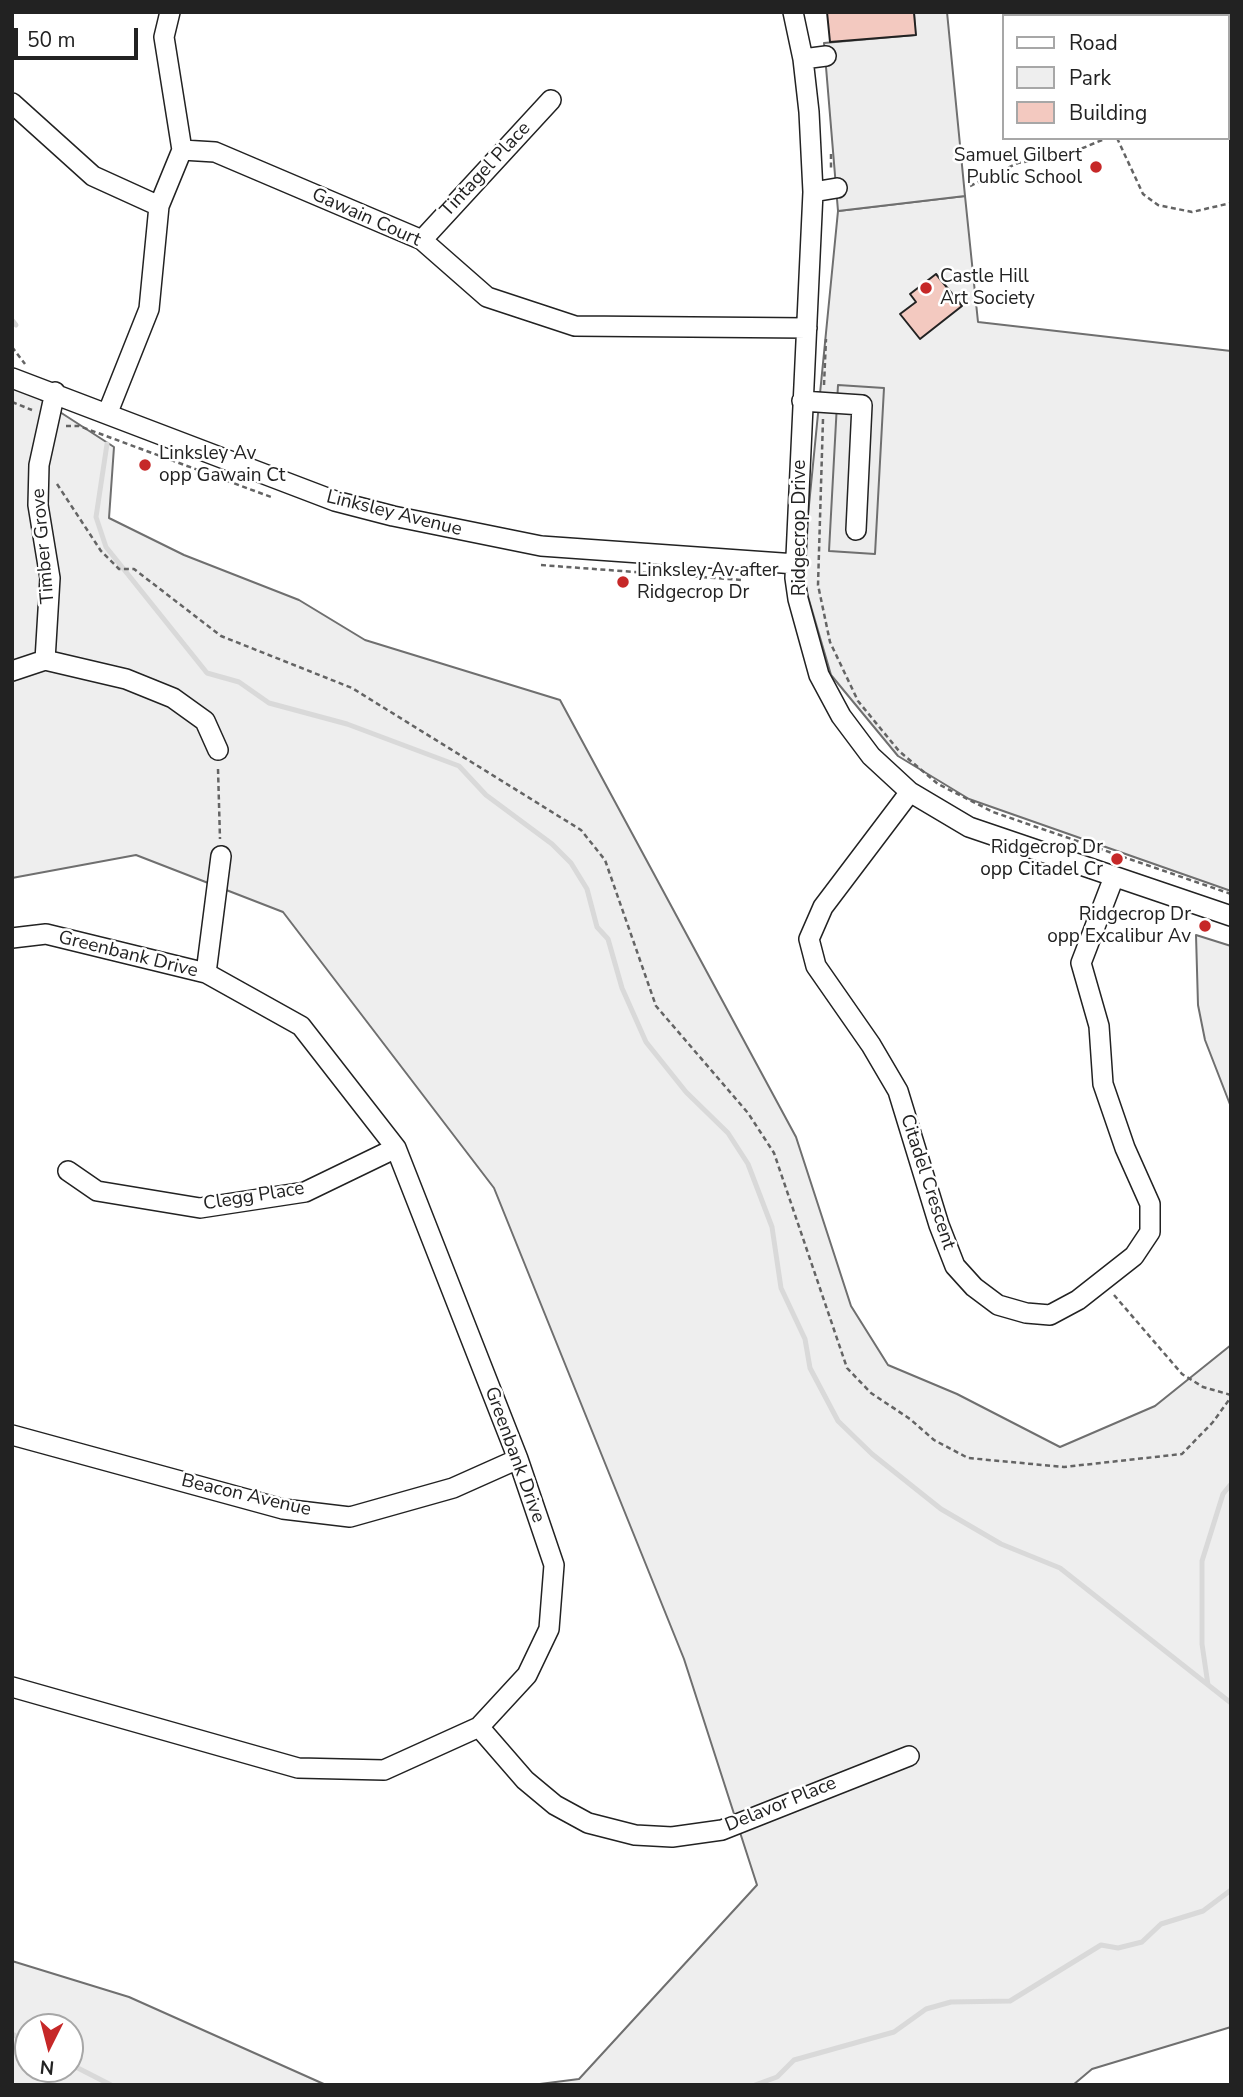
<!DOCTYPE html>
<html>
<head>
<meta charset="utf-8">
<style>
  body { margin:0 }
  #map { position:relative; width:1243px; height:2097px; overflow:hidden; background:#fff; font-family:"Nunito Sans",sans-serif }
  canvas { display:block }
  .frame { position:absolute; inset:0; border:14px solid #222; pointer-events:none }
  .legend { position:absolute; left:1002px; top:14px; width:228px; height:126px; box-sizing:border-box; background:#fff; border:2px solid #a7a7a7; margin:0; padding:9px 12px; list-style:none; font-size:21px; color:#222 }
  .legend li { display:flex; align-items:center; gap:14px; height:35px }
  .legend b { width:35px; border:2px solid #a7a7a7 }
  .north { position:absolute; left:14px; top:2013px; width:70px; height:70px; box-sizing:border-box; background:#fff; border:2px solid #a7a7a7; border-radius:50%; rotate:186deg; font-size:19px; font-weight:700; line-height:28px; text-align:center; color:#222 }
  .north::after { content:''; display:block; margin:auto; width:24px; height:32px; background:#c62828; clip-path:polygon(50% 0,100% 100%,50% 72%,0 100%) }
  .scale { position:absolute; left:14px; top:28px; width:124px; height:32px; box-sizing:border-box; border:4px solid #222; border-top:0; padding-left:9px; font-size:21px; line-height:24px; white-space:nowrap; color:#222; -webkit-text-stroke:5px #fff; paint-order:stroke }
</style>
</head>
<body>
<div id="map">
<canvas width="1243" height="2097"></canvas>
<div class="frame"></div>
<ul class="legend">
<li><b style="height:9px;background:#fff"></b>Road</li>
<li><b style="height:19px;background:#eee"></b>Park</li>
<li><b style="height:19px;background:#f3c9c0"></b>Building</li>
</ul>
<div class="north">N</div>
<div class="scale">50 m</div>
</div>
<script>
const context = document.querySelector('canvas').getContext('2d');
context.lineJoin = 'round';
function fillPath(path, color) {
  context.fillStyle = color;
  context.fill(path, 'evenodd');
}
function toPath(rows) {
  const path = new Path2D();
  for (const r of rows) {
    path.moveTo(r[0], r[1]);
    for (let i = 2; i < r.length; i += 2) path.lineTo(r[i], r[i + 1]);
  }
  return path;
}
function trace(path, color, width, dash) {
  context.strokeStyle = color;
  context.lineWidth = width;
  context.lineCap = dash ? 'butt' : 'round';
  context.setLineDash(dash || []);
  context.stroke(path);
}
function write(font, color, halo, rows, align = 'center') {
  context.font = font + ' "Nunito Sans",sans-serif';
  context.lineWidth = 5;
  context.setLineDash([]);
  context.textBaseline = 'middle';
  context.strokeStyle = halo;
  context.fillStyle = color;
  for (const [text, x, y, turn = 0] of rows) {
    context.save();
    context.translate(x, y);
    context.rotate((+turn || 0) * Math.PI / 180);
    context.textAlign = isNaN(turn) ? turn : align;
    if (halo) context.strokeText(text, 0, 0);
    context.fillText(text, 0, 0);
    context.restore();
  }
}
const green = toPath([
  [965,196,978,322,1231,351,1231,891,969,799,898,756,831,675,802,576,838,211,965,196],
  [12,381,114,447,109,518,184,555,299,600,365,640,560,700,796,1137,851,1306,888,1365,957,1394,1060,1447,1155,1406,1231,1345,1231,2027,1092,2069,1073,2085,532,2085,579,2079,757,1885,684,1659,494,1188,283,912,136,855,12,878,12,381],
  [1196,935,1231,946,1231,1107,1205,1040,1198,1005,1196,935],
  [12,1961,129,1997,326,2085,12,2085,12,1961],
  [28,2027,70,2027,70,2069,28,2069,28,2027]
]);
const parking = toPath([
  [947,12,965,196,838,211,824,43,915,35,914,13,947,12],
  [838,385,884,388,875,554,829,551,838,385]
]);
const stream = toPath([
  [12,320,16,325],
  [107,444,96,517,106,547,207,673,239,682,269,703,347,724,459,766,486,795,552,844,571,863,587,889,597,927,608,939,622,988,646,1042,686,1092,728,1133,748,1164,772,1227,781,1288,805,1339,810,1368,838,1421,872,1454,941,1509,1001,1544,1060,1568,1231,1703],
  [1208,1685,1202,1644,1202,1561,1223,1494,1231,1484],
  [12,2034,28,2042],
  [70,2064,111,2085],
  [755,2085,777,2077,794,2060,894,2032,926,2009,951,2002,1010,2001,1101,1945,1118,1948,1142,1942,1161,1924,1203,1911,1231,1890]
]);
const building = toPath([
  [827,12,922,12,914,13,916,35,830,42,827,12],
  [936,274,962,306,920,339,900,314,916,302,910,294,936,274]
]);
const path = toPath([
  [1096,12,1097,16],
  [1227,12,1231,31],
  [1117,138,1143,194,1158,205,1192,212,1231,203],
  [831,154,831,168],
  [970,186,1018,163,1066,155,1107,138],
  [12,347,25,364],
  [824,385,826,339],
  [12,402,32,410],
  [823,419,818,585,830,642,858,701,899,751,938,784,993,812,1231,894],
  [66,426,79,426,271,497],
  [57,484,101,551,119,569,134,569,221,636,352,688,581,830,605,860,656,1006,748,1113,774,1153,847,1368,871,1393,910,1419,934,1440,968,1458,1064,1467,1182,1454,1213,1422,1231,1397],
  [541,565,741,580],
  [218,769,220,839],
  [1114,1295,1182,1374,1203,1387,1231,1395]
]);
const minor = toPath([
  [170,12,164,37,182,150],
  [793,12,803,59,809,112,813,192,795,578,798,599,819,675,841,716,871,756,910,792,969,827,1231,916],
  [803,59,826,56],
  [12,103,93,176,159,206],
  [813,192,837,188],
  [422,240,551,100],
  [12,378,335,501,393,516,541,546,796,564],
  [802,401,862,405,856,530],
  [108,412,149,309,159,206,182,150,215,152,422,240,487,297,575,326,807,328],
  [45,660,50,578,38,505,39,465,55,392],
  [45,660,126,679,173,698,205,721,218,750],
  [12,671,45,660],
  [910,792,823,907,809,939,816,966,871,1045,898,1091,939,1225,955,1266,974,1287,998,1305,1026,1313,1050,1315,1078,1300,1134,1256,1150,1232,1150,1204,1125,1148,1103,1084,1099,1026,1081,963,1114,877],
  [12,938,46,934,206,973,301,1026,396,1148,518,1459,554,1565,549,1629,527,1675,479,1727,384,1770,298,1768,12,1687],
  [206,973,221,856],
  [68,1171,97,1191,200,1208,305,1192,396,1148],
  [12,1435,283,1509,350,1517,453,1488,518,1459],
  [479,1727,525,1780,555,1805,588,1823,635,1835,672,1837,722,1830,909,1756]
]);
const markers = [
  [1096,167,7,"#c62828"],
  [926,288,7,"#c62828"],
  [145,465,7,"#c62828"],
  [623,582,7,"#c62828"],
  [1117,859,7,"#c62828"],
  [1205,926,7,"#c62828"]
];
const poiNames = [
  ["Samuel Gilbert",1082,156],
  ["Public School",1082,178],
  ["Castle Hill",940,277,"left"],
  ["Art Society",940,299,"left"],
  ["Linksley Av",159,454,"left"],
  ["opp Gawain Ct",159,476,"left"],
  ["Linksley Av after",637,571,"left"],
  ["Ridgecrop Dr",637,593,"left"],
  ["Ridgecrop Dr",1103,848],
  ["opp Citadel Cr",1103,870],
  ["Ridgecrop Dr",1191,915],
  ["opp Excalibur Av",1191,937]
];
const streetNames = [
  ["Tintagel Place",486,170,-47],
  ["Gawain Court",366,218,24],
  ["Linksley Avenue",394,514,14],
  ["Ridgecrop Drive",800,528,-90],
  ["Timber Grove",44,546,-95],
  ["Greenbank Drive",128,955,14],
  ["Citadel Crescent",927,1182,72],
  ["Clegg Place",254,1197,-9],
  ["Greenbank Drive",514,1455,70],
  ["Beacon Avenue",246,1496,13],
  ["Delavor Place",781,1805,-22]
];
fillPath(green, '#eee');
trace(green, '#6f6f6f', 2);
fillPath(parking, '#ededed');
trace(parking, '#6f6f6f', 2);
trace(stream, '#d9d9d9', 5);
fillPath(building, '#f3c9c0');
trace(building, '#222', 2);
trace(minor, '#222', 22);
trace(path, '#646464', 2.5, [5, 3.5]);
trace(minor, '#fff', 19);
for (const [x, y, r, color] of markers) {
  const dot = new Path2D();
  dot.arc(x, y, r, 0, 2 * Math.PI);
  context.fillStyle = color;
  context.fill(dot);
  trace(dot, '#fff', 2.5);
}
write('19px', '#222', '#fff', poiNames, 'right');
write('19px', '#222', '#fff', streetNames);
</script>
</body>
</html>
